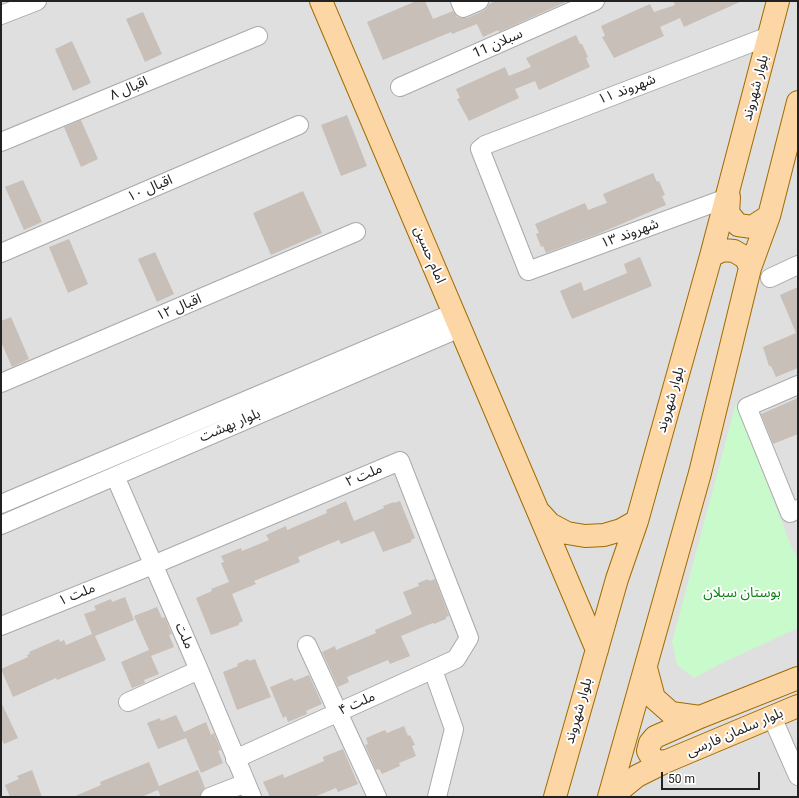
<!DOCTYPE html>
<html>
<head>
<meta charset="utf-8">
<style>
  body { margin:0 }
  #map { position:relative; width:799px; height:798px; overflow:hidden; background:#f2efe9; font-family:Roboto,sans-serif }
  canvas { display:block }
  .frame { position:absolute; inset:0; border:2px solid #222; pointer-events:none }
  .scale { position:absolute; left:661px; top:772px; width:99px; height:18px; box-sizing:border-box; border:2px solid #222; border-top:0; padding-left:5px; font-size:12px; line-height:14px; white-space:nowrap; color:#222; -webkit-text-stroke:3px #fff; paint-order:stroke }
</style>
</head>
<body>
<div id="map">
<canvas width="799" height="798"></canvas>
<div class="frame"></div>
<div class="scale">50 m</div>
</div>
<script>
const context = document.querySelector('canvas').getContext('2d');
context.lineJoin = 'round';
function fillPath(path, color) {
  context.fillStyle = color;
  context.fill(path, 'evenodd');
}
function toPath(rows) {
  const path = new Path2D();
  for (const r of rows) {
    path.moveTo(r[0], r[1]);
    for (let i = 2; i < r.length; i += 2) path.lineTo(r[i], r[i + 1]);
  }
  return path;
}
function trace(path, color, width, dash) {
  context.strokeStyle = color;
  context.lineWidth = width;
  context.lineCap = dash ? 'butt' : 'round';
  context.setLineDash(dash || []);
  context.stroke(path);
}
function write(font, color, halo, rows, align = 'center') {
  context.font = font + ' Roboto,"Noto Sans Arabic",sans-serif';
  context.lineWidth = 4;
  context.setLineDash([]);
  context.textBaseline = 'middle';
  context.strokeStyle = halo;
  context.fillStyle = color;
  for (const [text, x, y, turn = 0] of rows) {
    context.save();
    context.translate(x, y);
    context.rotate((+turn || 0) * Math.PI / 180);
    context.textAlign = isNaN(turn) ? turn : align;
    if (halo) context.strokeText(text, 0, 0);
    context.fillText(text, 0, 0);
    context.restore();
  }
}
const residential = toPath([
  [1,1,798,1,798,797,1,797]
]);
const park = toPath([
  [736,403,790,543,798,560,798,628,720,664,694,678,677,665,672,642]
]);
const building = toPath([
  [416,1,425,1,433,19,453,11,457,17,462,18,467,18,483,11,487,8,489,4,496,1,568,1,499,32,498,30,483,37,477,24,452,34,451,32,383,60,367,22],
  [673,1,742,1,684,27,680,18,660,27,664,36,614,58,602,37,605,36,601,26,650,4,654,12,675,5],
  [143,12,162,54,145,62,126,19],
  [576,35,580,44,582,44,588,57,586,58,590,67,539,90,535,81,515,89,519,98,469,121,457,99,460,98,456,89,505,67,509,76,531,67,526,58],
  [72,41,91,83,73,91,55,49],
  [347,115,367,166,341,176,321,125],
  [81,120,98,159,81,167,64,127],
  [653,173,657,182,659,181,665,195,662,196,666,205,598,234,546,253,543,246,541,247,536,234,539,233,535,224,585,203,588,210,607,203,603,194],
  [23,180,42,222,24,230,5,187],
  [303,191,322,233,271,255,253,213],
  [69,239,88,284,68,293,49,247],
  [155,252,174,294,157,302,138,259],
  [640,257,652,286,572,319,560,291,581,282,584,291,627,273,624,264],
  [798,287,798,368,776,377,771,366,769,366,763,347,796,333,780,295],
  [11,317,29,359,12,367,1,342,1,321],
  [798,398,798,434,773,444,761,414],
  [346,501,354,521,384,508,383,506,394,502,394,503,400,501,415,538,411,540,411,542,383,552,374,531,341,544,339,540,298,557,300,562,254,581,256,584,232,594,243,621,239,623,239,625,211,635,196,598,212,591,211,589,229,582,221,563,224,562,221,556,241,548,242,551,269,540,266,535,286,526,287,530,327,513,326,510],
  [428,579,429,581,435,579,449,616,446,617,446,619,434,624,433,623,401,636,410,656,390,664,388,660,347,677,349,682,338,687,322,652,335,646,336,650,376,633,375,630,412,614,403,592,419,586,418,583],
  [125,597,134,620,95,636,106,660,57,680,56,678,13,697,1,669,28,657,27,655,30,654,29,652,59,639,60,642,64,640,66,645,92,634,84,614,96,610,94,606,111,599,112,602],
  [157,607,162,618,165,617,170,630,172,634,169,635,174,647,151,656,159,674,144,680,145,683,132,688,121,662,149,650,134,616],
  [248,659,249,661,255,659,271,697,237,710,223,672,238,666,237,664],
  [309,675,322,704,306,711,307,714,288,722,286,716,283,718,270,687,292,678,294,681],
  [1,702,18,738,4,744,1,738],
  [176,715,184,732,206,722,211,735,214,733,215,736,221,750,218,751,223,763,201,773,186,738,158,749,147,723,160,718,161,721],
  [404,726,408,736,410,735,415,745,412,746,416,756,399,763,400,766,382,774,379,769,376,770,375,768,365,745,368,744,366,738,385,730,387,733],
  [343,749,358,784,338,792,336,788,314,797,270,797,263,782,283,774,284,778,324,761,323,757],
  [149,762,159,786,198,770,205,788,202,791,200,796,197,797,161,797,158,790,141,797,73,797,101,785,100,782],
  [32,770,42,797,10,797,5,785,19,779,17,776]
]);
const minor = toPath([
  [460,1,463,8,479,1],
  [1,15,37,1],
  [400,87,595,1],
  [1,142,258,36],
  [727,198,528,271,480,149,485,145,769,36],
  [1,253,299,125],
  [770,278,798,265],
  [1,383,356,232],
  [798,385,747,407,790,513,798,509],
  [115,476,199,670,252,797],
  [1,504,453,313],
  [1,525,460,328],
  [1,626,153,565,400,461,469,638,456,659,235,759],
  [307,645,377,797],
  [433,670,454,729,437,797],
  [128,702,199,670],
  [772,717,798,776],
  [210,797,246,783]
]);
const major = toPath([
  [321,1,597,650],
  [729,197,728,213,738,225,752,227,769,216],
  [711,256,723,250,734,251,746,258,750,268],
  [541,514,550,524,567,533,585,536,604,535,621,530,637,521],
  [646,668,654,698,671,713,700,717,798,678],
  [667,761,659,762,652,758,648,751,650,743,655,737,700,717],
  [555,797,617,579,637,521,711,256,778,1],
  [609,797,700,473,750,268,769,216,798,102],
  [611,797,637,776,667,761,798,706]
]);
const streetNames = [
  ["سبلان 11",498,44,-24],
  ["بلوار شهروند",756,88,-75],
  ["اقبال ۸",129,89,-23],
  ["شهروند ۱۱",627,90,-21],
  ["اقبال ۱۰",150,189,-23],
  ["شهروند ۱۳",630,234,-20],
  ["امام حسین",429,255,67],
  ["اقبال ۱۲",179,308,-23],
  ["بلوار شهروند",671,400,-74],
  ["بلوار بهشت",230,426,-23],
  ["ملت ۲",364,476,-23],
  ["ملت ۱",77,595,-22],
  ["ملت",184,636,66],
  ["ملت ۴",357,704,-24],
  ["بلوار شهروند",579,711,-74],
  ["بلوار سلمان فارسی",735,733,-23]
];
const parkNames = [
  ["بوستان سبلان",742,593]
];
fillPath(residential, '#e0dfdf');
fillPath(park, '#c8facc');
fillPath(building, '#c7bfb8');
trace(minor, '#a9a9a9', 20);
trace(major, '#a06b00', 24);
trace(minor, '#fff', 18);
trace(major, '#fcd6a4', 22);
write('14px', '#222', '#fff', streetNames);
write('14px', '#0c8416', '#fff', parkNames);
</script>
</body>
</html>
